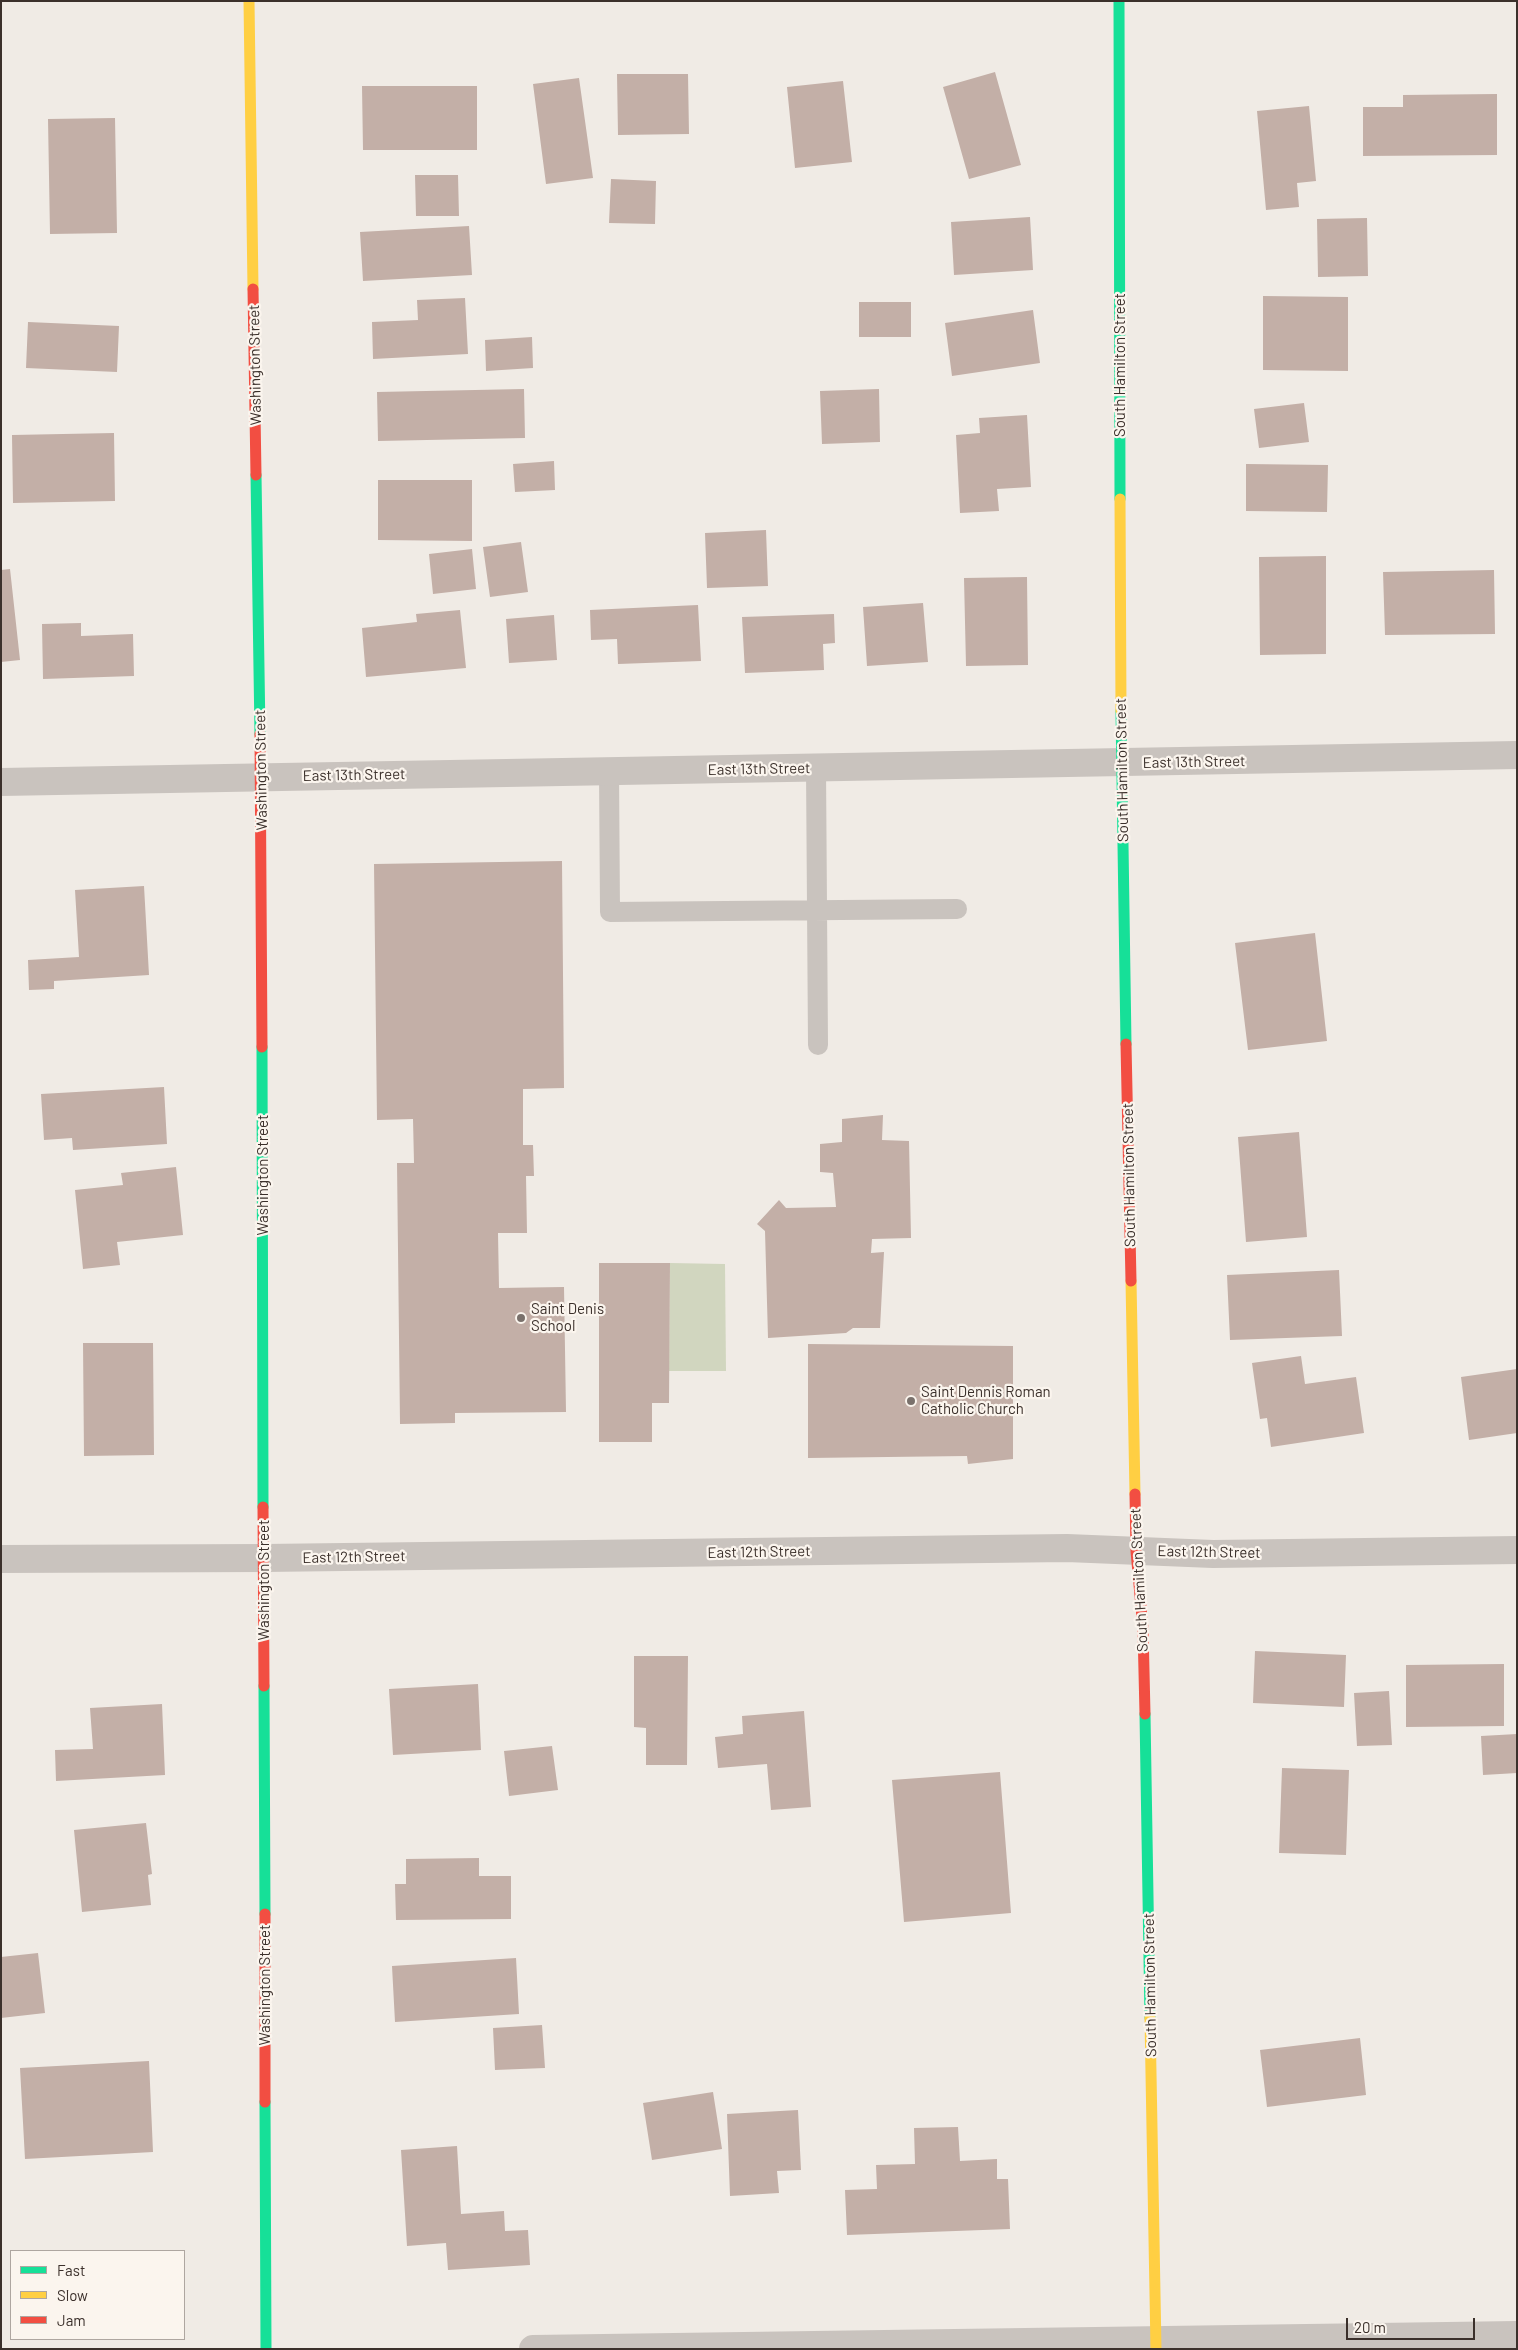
<!DOCTYPE html>
<html>
<head>
<meta charset="utf-8">
<style>
  body { margin:0 }
  #map { position:relative; width:1518px; height:2350px; overflow:hidden; background:#f0ebe5; font-family:Barlow,sans-serif }
  canvas { display:block }
  .frame { position:absolute; inset:0; border:2px solid #3b302b; pointer-events:none }
  .legend { position:absolute; left:10px; top:2250px; width:175px; height:90px; box-sizing:border-box; background:#fbf5ee; border:1px solid #aea6a0; margin:0; padding:6px 9px; list-style:none; font-size:15px; color:#3b302b }
  .legend li { display:flex; align-items:center; gap:10px; height:25px }
  .legend b { width:25px; border:1px solid #aea6a0 }
  .scale { position:absolute; left:1346px; top:2318px; width:129px; height:22px; box-sizing:border-box; border:2px solid #3b302b; border-top:0; padding-left:6px; font-size:15px; line-height:18px; white-space:nowrap; color:#3b302b; -webkit-text-stroke:4px #fbf5ee; paint-order:stroke }
</style>
</head>
<body>
<div id="map">
<canvas width="1518" height="2350"></canvas>
<div class="frame"></div>
<ul class="legend">
<li><b style="height:6px;background:#16e098"></b>Fast</li>
<li><b style="height:6px;background:#ffcf43"></b>Slow</li>
<li><b style="height:6px;background:#f24e42"></b>Jam</li>
</ul>
<div class="scale">20 m</div>
</div>
<script>
const context = document.querySelector('canvas').getContext('2d');
context.lineJoin = 'round';
function fillPath(path, color) {
  context.fillStyle = color;
  context.fill(path, 'evenodd');
}
function toPath(rows) {
  const path = new Path2D();
  for (const r of rows) {
    path.moveTo(r[0], r[1]);
    for (let i = 2; i < r.length; i += 2) path.lineTo(r[i], r[i + 1]);
  }
  return path;
}
function trace(path, color, width, dash) {
  context.strokeStyle = color;
  context.lineWidth = width;
  context.lineCap = dash ? 'butt' : 'round';
  context.setLineDash(dash || []);
  context.stroke(path);
}
function write(font, color, halo, rows, align = 'center') {
  context.font = font + ' Barlow,sans-serif';
  context.lineWidth = 4.5;
  context.setLineDash([]);
  context.textBaseline = 'middle';
  context.strokeStyle = halo;
  context.fillStyle = color;
  for (const [text, x, y, turn = 0] of rows) {
    context.save();
    context.translate(x, y);
    context.rotate((+turn || 0) * Math.PI / 180);
    context.textAlign = isNaN(turn) ? turn : align;
    if (halo) context.strokeText(text, 0, 0);
    context.fillText(text, 0, 0);
    context.restore();
  }
}
const green = toPath([
  [670,1263,725,1264,726,1371,669,1371]
]);
const building = toPath([
  [995,72,1021,165,969,179,943,87],
  [617,74,688,74,689,134,618,135],
  [579,78,593,178,546,184,533,84],
  [843,81,852,162,795,168,787,87],
  [362,86,477,86,477,150,363,150],
  [1497,94,1497,155,1363,156,1363,107,1403,107,1403,95],
  [1309,106,1316,181,1297,183,1299,207,1266,210,1257,111],
  [115,118,117,233,50,234,48,119],
  [415,175,458,175,459,216,416,216],
  [611,179,656,181,655,224,609,223],
  [1030,217,1033,270,954,275,951,222],
  [1367,218,1368,276,1318,277,1317,219],
  [469,226,472,275,363,281,360,232],
  [1263,296,1348,297,1348,371,1263,370],
  [465,298,468,354,373,359,372,322,418,320,417,300],
  [859,302,911,302,911,337,859,337],
  [1033,310,1040,363,952,376,945,323],
  [28,322,119,326,117,372,26,368],
  [532,337,533,368,486,371,485,340],
  [524,389,525,438,378,441,377,392],
  [879,389,880,442,822,444,820,391],
  [1304,403,1309,442,1259,448,1254,409],
  [1027,415,1031,487,997,489,999,511,960,513,956,435,980,433,979,418],
  [114,433,115,501,13,503,12,435],
  [554,461,555,490,515,492,513,464],
  [1246,464,1328,465,1327,512,1246,511],
  [378,480,472,480,472,541,378,540],
  [766,530,768,586,707,588,705,533],
  [521,542,528,592,490,597,483,547],
  [472,549,476,589,433,594,429,554],
  [1326,556,1326,654,1260,655,1259,557],
  [10,569,20,660,1,662,1,570],
  [1494,570,1495,634,1385,635,1383,572],
  [1027,577,1028,665,966,666,964,578],
  [923,603,928,662,867,666,863,607],
  [698,605,701,661,618,664,617,639,591,640,590,610],
  [460,610,466,668,366,677,362,628,417,622,416,614],
  [834,614,835,643,823,644,824,670,745,673,742,617],
  [554,615,557,660,509,663,506,619],
  [81,623,81,636,133,634,134,676,43,679,42,624],
  [562,861,564,1088,523,1089,523,1145,533,1145,534,1176,526,1176,527,1233,498,1233,499,1288,564,1287,566,1412,455,1413,455,1423,400,1424,397,1163,414,1163,413,1119,377,1120,374,864],
  [144,886,149,975,54,981,54,989,29,990,28,960,79,957,75,890],
  [1315,933,1327,1041,1248,1050,1235,943],
  [164,1087,167,1144,73,1150,72,1138,44,1140,41,1094],
  [883,1115,882,1140,909,1141,911,1238,872,1239,871,1253,884,1252,880,1328,853,1328,846,1333,768,1338,765,1231,757,1224,779,1200,786,1208,836,1207,833,1173,820,1172,820,1144,842,1142,842,1119],
  [1299,1132,1307,1237,1246,1242,1238,1137],
  [176,1167,183,1235,117,1242,120,1265,83,1269,75,1190,123,1185,121,1173],
  [599,1263,670,1263,669,1403,652,1403,652,1442,599,1442],
  [1339,1270,1342,1336,1230,1340,1227,1275],
  [83,1343,153,1343,154,1455,84,1456],
  [808,1344,1013,1346,1013,1459,968,1464,967,1456,808,1458],
  [1301,1356,1305,1384,1356,1377,1364,1433,1271,1447,1267,1418,1260,1419,1252,1363],
  [1517,1369,1517,1433,1469,1440,1461,1377],
  [1255,1651,1346,1655,1344,1707,1253,1703],
  [634,1656,688,1656,687,1765,646,1765,646,1728,634,1727],
  [1504,1664,1504,1726,1406,1727,1406,1665],
  [478,1684,481,1750,393,1755,389,1689],
  [1389,1691,1392,1745,1357,1746,1354,1693],
  [162,1704,165,1775,56,1781,55,1750,93,1749,90,1708],
  [804,1711,811,1807,771,1810,767,1764,718,1768,715,1737,743,1734,742,1716],
  [1517,1734,1517,1773,1483,1775,1481,1736],
  [552,1746,558,1790,509,1796,504,1751],
  [1282,1768,1349,1770,1346,1855,1279,1853],
  [1000,1772,1011,1913,904,1922,892,1780],
  [146,1823,152,1874,148,1875,151,1905,82,1912,74,1830],
  [479,1858,479,1876,511,1876,511,1919,396,1920,395,1884,406,1884,406,1859],
  [38,1953,45,2013,1,2018,1,1957],
  [516,1958,519,2014,395,2022,392,1966],
  [542,2025,545,2068,495,2070,493,2028],
  [1360,2038,1366,2095,1267,2107,1260,2050],
  [149,2061,153,2152,25,2159,20,2068],
  [713,2092,722,2149,652,2160,643,2103],
  [798,2110,801,2170,777,2171,779,2193,730,2196,727,2114],
  [958,2127,960,2161,997,2159,997,2179,1008,2179,1010,2229,847,2235,845,2190,877,2189,876,2165,915,2164,914,2128],
  [457,2146,461,2214,504,2211,505,2231,528,2230,530,2265,448,2270,446,2243,407,2246,401,2150]
]);
const lane = toPath([
  [816,768,818,1045],
  [609,771,610,912,957,909]
]);
const street = toPath([
  [1,782,1517,755],
  [1,1559,264,1558,1067,1548,1213,1554,1517,1550],
  [533,2349,1517,2335]
]);
const fast = toPath([
  [1119,1,1120,499],
  [256,475,260,734],
  [1121,711,1126,1044],
  [262,1047,263,1507],
  [264,1686,265,1914],
  [1145,1714,1150,2018],
  [265,2102,266,2349]
]);
const slow = toPath([
  [249,1,253,289],
  [1120,499,1121,711],
  [1131,1281,1135,1494],
  [1150,2018,1156,2349]
]);
const jam = toPath([
  [253,289,256,475],
  [260,734,262,1047],
  [1126,1044,1131,1281],
  [1135,1494,1136,1551,1143,1629,1145,1714],
  [263,1507,264,1686],
  [265,1914,265,2102]
]);
const markers = [
  [521,1318,5,"#7a716c"],
  [911,1401,5,"#7a716c"]
];
const streetNames = [
  ["Washington Street",255,365,-91],
  ["South Hamilton Street",1120,365,-90],
  ["East 13th Street",1194,762,-1],
  ["East 13th Street",759,769,-1],
  ["Washington Street",261,770,-91],
  ["South Hamilton Street",1122,770,-91],
  ["East 13th Street",354,775,-1],
  ["Washington Street",263,1175,-90],
  ["South Hamilton Street",1129,1175,-91],
  ["East 12th Street",759,1552,-1],
  ["East 12th Street",1209,1552,1],
  ["East 12th Street",354,1557,-1],
  ["Washington Street",264,1580,-90],
  ["South Hamilton Street",1139,1580,-93],
  ["Washington Street",265,1985,-90],
  ["South Hamilton Street",1150,1985,-91]
];
const poiNames = [
  ["Saint Denis",531,1309],
  ["School",531,1326],
  ["Saint Dennis Roman",921,1392],
  ["Catholic Church",921,1409]
];
fillPath(green, '#d1d6bf');
fillPath(building, '#c3afa7');
trace(lane, '#c9c3be', 20);
trace(street, '#c9c3be', 28);
trace(fast, '#16e098', 11);
trace(slow, '#ffcf43', 11);
trace(jam, '#f24e42', 11);
for (const [x, y, r, color] of markers) {
  const dot = new Path2D();
  dot.arc(x, y, r, 0, 2 * Math.PI);
  context.fillStyle = color;
  context.fill(dot);
  trace(dot, '#fbf5ee', 2);
}
write('15px', '#3b302b', '#fbf5ee', streetNames);
write('15px', '#3b302b', '#fbf5ee', poiNames, 'left');
</script>
</body>
</html>
